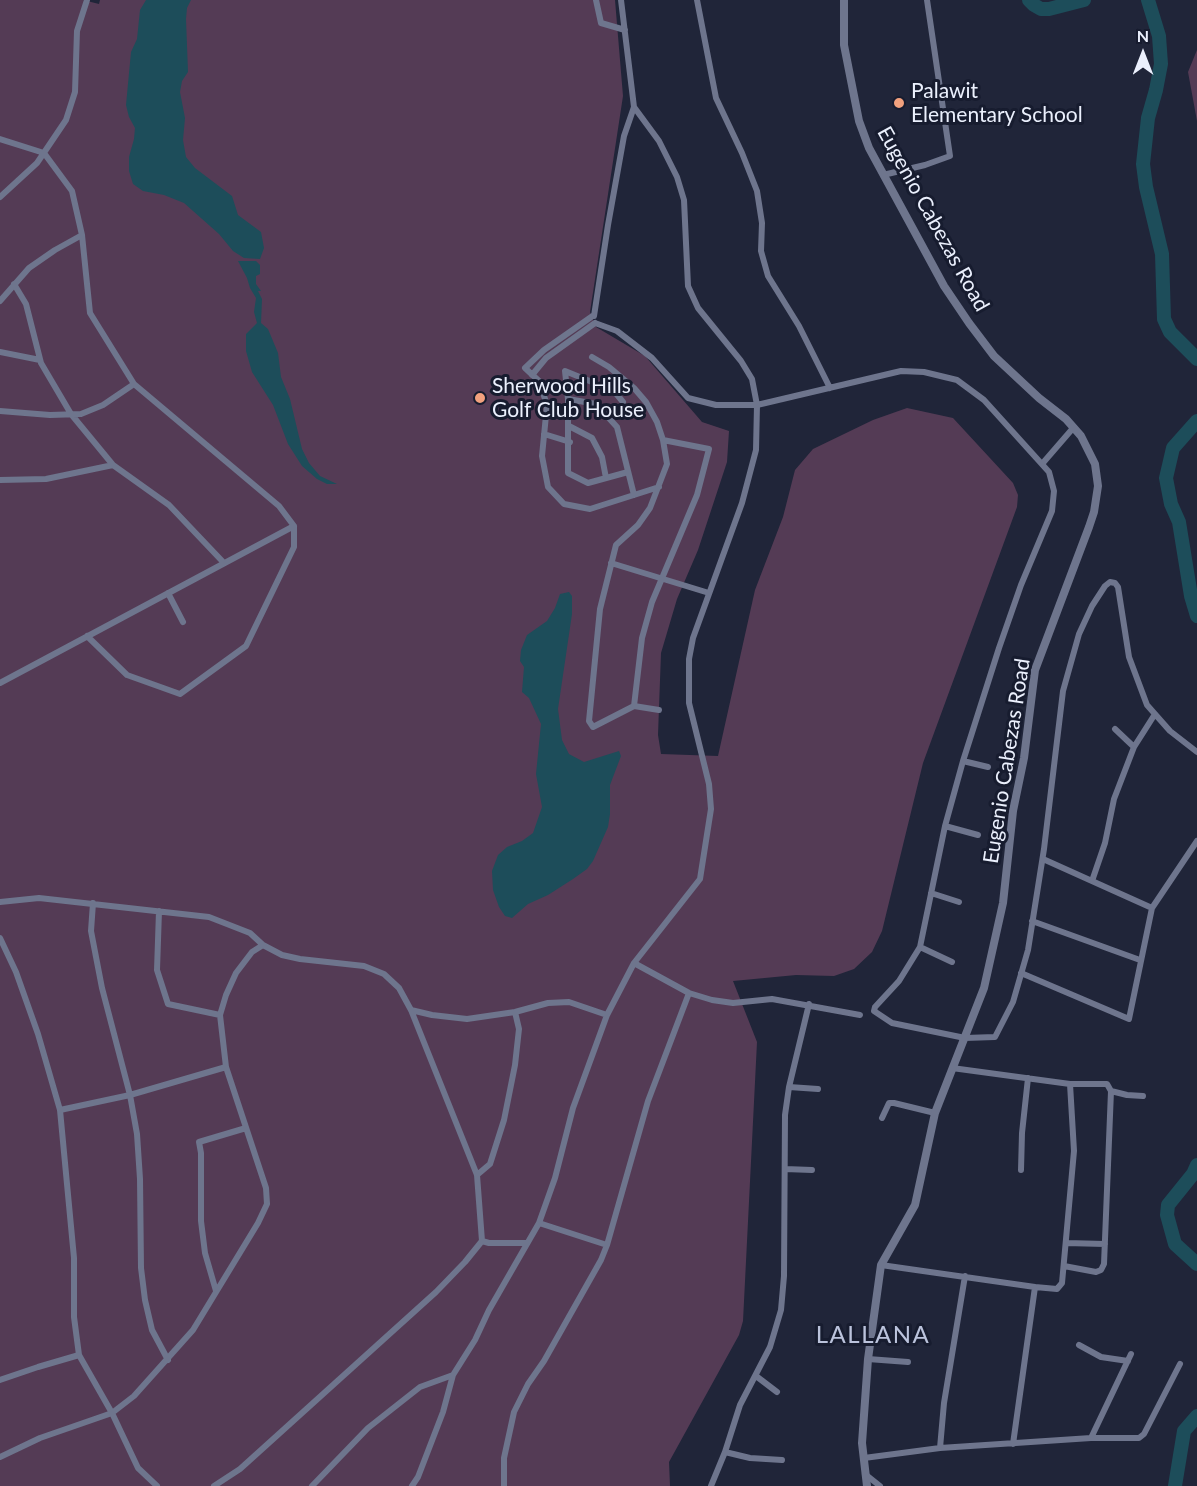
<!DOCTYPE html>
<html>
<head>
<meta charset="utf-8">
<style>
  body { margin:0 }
  #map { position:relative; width:1197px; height:1486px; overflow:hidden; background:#202539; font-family:Lato,sans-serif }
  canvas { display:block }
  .north { position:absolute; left:1113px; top:24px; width:60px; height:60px; -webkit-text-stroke:4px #171c2f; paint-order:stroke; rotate:0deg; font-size:16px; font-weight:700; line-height:24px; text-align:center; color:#ebf0fd }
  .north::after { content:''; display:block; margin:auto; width:21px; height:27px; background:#ebf0fd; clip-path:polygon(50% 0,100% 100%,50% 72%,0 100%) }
</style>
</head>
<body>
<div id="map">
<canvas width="1197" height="1486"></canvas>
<div class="north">N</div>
</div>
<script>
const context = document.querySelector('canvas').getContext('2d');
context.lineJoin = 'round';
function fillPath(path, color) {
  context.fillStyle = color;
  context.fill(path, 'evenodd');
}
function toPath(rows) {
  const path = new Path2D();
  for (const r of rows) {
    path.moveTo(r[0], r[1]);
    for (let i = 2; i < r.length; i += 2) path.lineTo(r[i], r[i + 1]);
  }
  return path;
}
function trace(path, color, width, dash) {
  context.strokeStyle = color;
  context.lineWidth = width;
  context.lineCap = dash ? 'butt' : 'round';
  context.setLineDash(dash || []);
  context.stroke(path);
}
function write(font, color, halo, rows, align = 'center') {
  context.font = font + ' Lato,sans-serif';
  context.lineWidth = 6;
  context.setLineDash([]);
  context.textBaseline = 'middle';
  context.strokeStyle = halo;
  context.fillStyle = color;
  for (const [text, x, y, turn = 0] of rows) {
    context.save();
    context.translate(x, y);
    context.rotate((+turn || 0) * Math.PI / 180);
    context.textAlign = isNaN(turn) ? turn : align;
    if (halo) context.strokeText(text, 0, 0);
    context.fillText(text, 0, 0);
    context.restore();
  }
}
const green = toPath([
  [0,0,83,0,99,4,100,0,615,0,623,96,590,312,596,327,645,356,702,422,729,431,727,462,698,550,677,599,661,653,658,735,661,754,718,756,755,590,783,517,795,470,813,449,873,420,907,408,953,418,1013,483,1018,495,1017,507,923,763,882,931,872,952,854,969,834,976,796,975,733,981,757,1042,743,1321,739,1335,669,1462,670,1486,0,1486],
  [1197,50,1197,121,1188,72]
]);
const water = toPath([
  [146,0,191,0,187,8,186,19,188,72,182,81,180,92,185,118,183,140,186,157,195,168,232,196,238,215,261,232,264,248,260,259,244,258,233,251,219,234,184,203,164,195,143,191,133,184,129,171,129,157,134,139,135,128,129,117,126,105,131,52,137,39,140,10],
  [238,261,256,261,260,265,260,274,256,276,256,284,261,291,258,291,262,299,261,323,268,329,278,353,281,377,290,399,302,449,309,463,320,476,337,484,327,484,317,479,302,466,288,444,273,405,252,372,246,351,246,334,257,323,254,312,256,298,250,288,247,278],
  [569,592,572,596,572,614,558,709,562,740,569,754,584,762,619,751,621,756,610,785,610,814,608,827,593,861,587,869,573,879,548,895,528,904,512,918,505,916,499,907,493,890,492,871,498,855,507,847,522,841,533,833,542,807,536,774,541,724,529,698,522,692,524,667,520,661,521,650,527,635,547,621,555,608,560,594]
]);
const river = toPath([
  [1029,0,1034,5,1041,9,1049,9,1084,0],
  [1148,0,1159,36,1161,64,1156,90,1148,118,1143,164,1146,187,1162,254,1164,319,1170,332,1197,359],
  [1197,421,1173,448,1166,478,1171,504,1179,522,1191,596,1197,616],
  [1197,1165,1193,1174,1168,1205,1167,1215,1175,1244,1197,1264],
  [1175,1486,1184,1431,1197,1416]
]);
const minor = toPath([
  [596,0,601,23,625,30],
  [697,0,716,98,742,153,757,191,762,223,761,251,768,276,799,326,830,388],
  [0,139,44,153,72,191,82,235,90,313,134,384,279,506,294,526,294,547,246,646,180,694,127,675,87,636],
  [883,175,925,165,950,156,927,0],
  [0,197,37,163,66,120,75,92,77,31,87,0],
  [14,284,26,304,41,363,71,414,113,465,169,505,224,563],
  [0,301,29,268,55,250,82,235],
  [594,315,544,350,525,368,539,381,547,405,542,456,548,487,564,504,590,509,659,487],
  [594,316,608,225,624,136,634,107],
  [595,323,617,331,652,358,688,398,716,405,757,405,901,371,924,372,957,380,984,400,1049,472,1054,491,1052,511,1021,585,999,648,963,761,945,826,920,947,899,981,875,1007,874,1011,892,1023,965,1038,995,1037,1013,1002,1028,950,1044,849,1063,691,1079,634,1092,606,1105,586,1110,582,1115,583,1118,587,1129,657,1147,705,1170,731,1197,752],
  [0,352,40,360],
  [592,357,609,367,634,388,646,402,657,422,663,440,667,464,650,508,638,525,616,545,600,609,589,721,593,727,634,706,659,710],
  [532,375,546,358,595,323],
  [568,399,596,404,617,427,634,495],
  [623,402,614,391,565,371,568,399,568,473,588,483,628,472],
  [0,411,50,415,81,414,103,405,134,384],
  [569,426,592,438,602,457,606,478],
  [544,434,570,442],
  [1042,464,1074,427],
  [0,480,46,479,113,465],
  [611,563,709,593],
  [168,593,183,622],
  [0,683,294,526],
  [634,706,642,638,652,602,697,495,709,449,663,440],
  [1115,729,1134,747],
  [963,761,988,767],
  [945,826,978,835],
  [1043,859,1152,908],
  [1092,881,1105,843,1114,799,1134,747,1155,714],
  [931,893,959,902],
  [0,902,39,898,209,917,250,933,263,945],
  [93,903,91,931,102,988,130,1095,137,1134,140,1179,141,1268,145,1300,152,1330,168,1360],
  [159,911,157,970,168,1004,220,1015],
  [1032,921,1140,960],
  [0,938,16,972,38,1034,60,1110,74,1258,74,1317,79,1355,112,1413,138,1468,157,1486],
  [920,947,952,962],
  [634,963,689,993,712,1000,733,1003,772,999,860,1015],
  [1021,973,1129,1019,1152,908,1197,841],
  [411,1010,432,1015,467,1019,515,1012,548,1003,569,1002,607,1015],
  [952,1068,1070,1084,1074,1151,1062,1283,1057,1289,1035,1287,1013,1444],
  [789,1087,818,1089],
  [1111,1091,1127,1095,1143,1096],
  [60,1110,130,1095,226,1067],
  [882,1118,889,1103,894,1103,935,1113],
  [785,1169,812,1170],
  [1021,1170,1022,1133,1028,1078],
  [477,1175,490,1164,504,1120,515,1065,519,1029,515,1012],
  [539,1223,607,1245],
  [482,1241,489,1243,527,1243],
  [1066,1243,1105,1244],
  [881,1265,1035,1287],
  [1064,1266,1096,1272,1101,1270,1104,1264,1111,1091,1107,1084,1070,1084],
  [216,1291,205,1253,201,1221,201,1153,199,1142,246,1128],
  [1079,1345,1101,1357,1128,1361],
  [868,1359,908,1362],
  [756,1376,777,1392],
  [0,1380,38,1367,79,1355],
  [1091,1438,1131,1354],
  [940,1448,944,1403,965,1276],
  [725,1452,750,1458,782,1460],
  [0,1457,40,1438,112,1413,134,1396,193,1330,258,1223,267,1204,266,1188,226,1067,220,1015,226,995,236,973,252,952,263,945,282,955,300,959,364,966,384,974,399,988,411,1010,477,1175,482,1241,465,1262,436,1292,240,1469,214,1486],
  [864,1458,940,1448,1091,1438,1139,1438,1144,1434,1180,1364],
  [865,1474,880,1486],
  [312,1486,368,1428,420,1387,453,1375],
  [412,1486,418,1477,443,1412,453,1375,475,1340,489,1310,539,1223,555,1178,573,1108,607,1015,634,963,700,879,711,809,709,784,689,703,689,659,693,638,742,503,756,450,757,405,752,379,741,361,698,308,688,286,684,200,677,177,659,141,634,107,621,0],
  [504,1486,504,1458,514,1412,528,1384,544,1361,601,1260,607,1245,648,1101,689,993],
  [711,1486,725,1452,740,1405,770,1347,781,1310,784,1276,785,1115,789,1087,809,1004]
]);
const tertiary = toPath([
  [844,0,844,45,859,121,869,148,944,286,969,323,994,356,1039,398,1066,419,1081,436,1095,464,1098,486,1094,512,1089,527,1035,670,1024,758,1013,811,1003,903,984,988,935,1113,915,1205,881,1265,868,1359,862,1443,867,1486]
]);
const markers = [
  [899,103,6,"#f2a17e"],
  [480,398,6,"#f2a17e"]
];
const poiNames = [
  ["Palawit",911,91],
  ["Elementary School",911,115],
  ["Sherwood Hills",492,386],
  ["Golf Club House",492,410]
];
const streetNames = [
  ["Eugenio Cabezas Road",933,219,61],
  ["Eugenio Cabezas Road",1007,761,-81]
];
const quarterNames = [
  ["LALLANA",873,1335]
];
fillPath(green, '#543b55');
fillPath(water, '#1d4d5a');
trace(river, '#1d4d5a', 14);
trace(minor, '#6e758d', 6);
trace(tertiary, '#6e758d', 8);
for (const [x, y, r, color] of markers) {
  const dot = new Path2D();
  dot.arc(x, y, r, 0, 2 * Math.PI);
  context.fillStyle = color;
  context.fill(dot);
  trace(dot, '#171c2f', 2);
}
write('21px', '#ebf0fd', '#171c2f', poiNames, 'left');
write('21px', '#ebf0fd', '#171c2f', streetNames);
context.letterSpacing = '1.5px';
write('24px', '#bbc3dc', '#171c2f', quarterNames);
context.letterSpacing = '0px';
</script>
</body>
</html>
